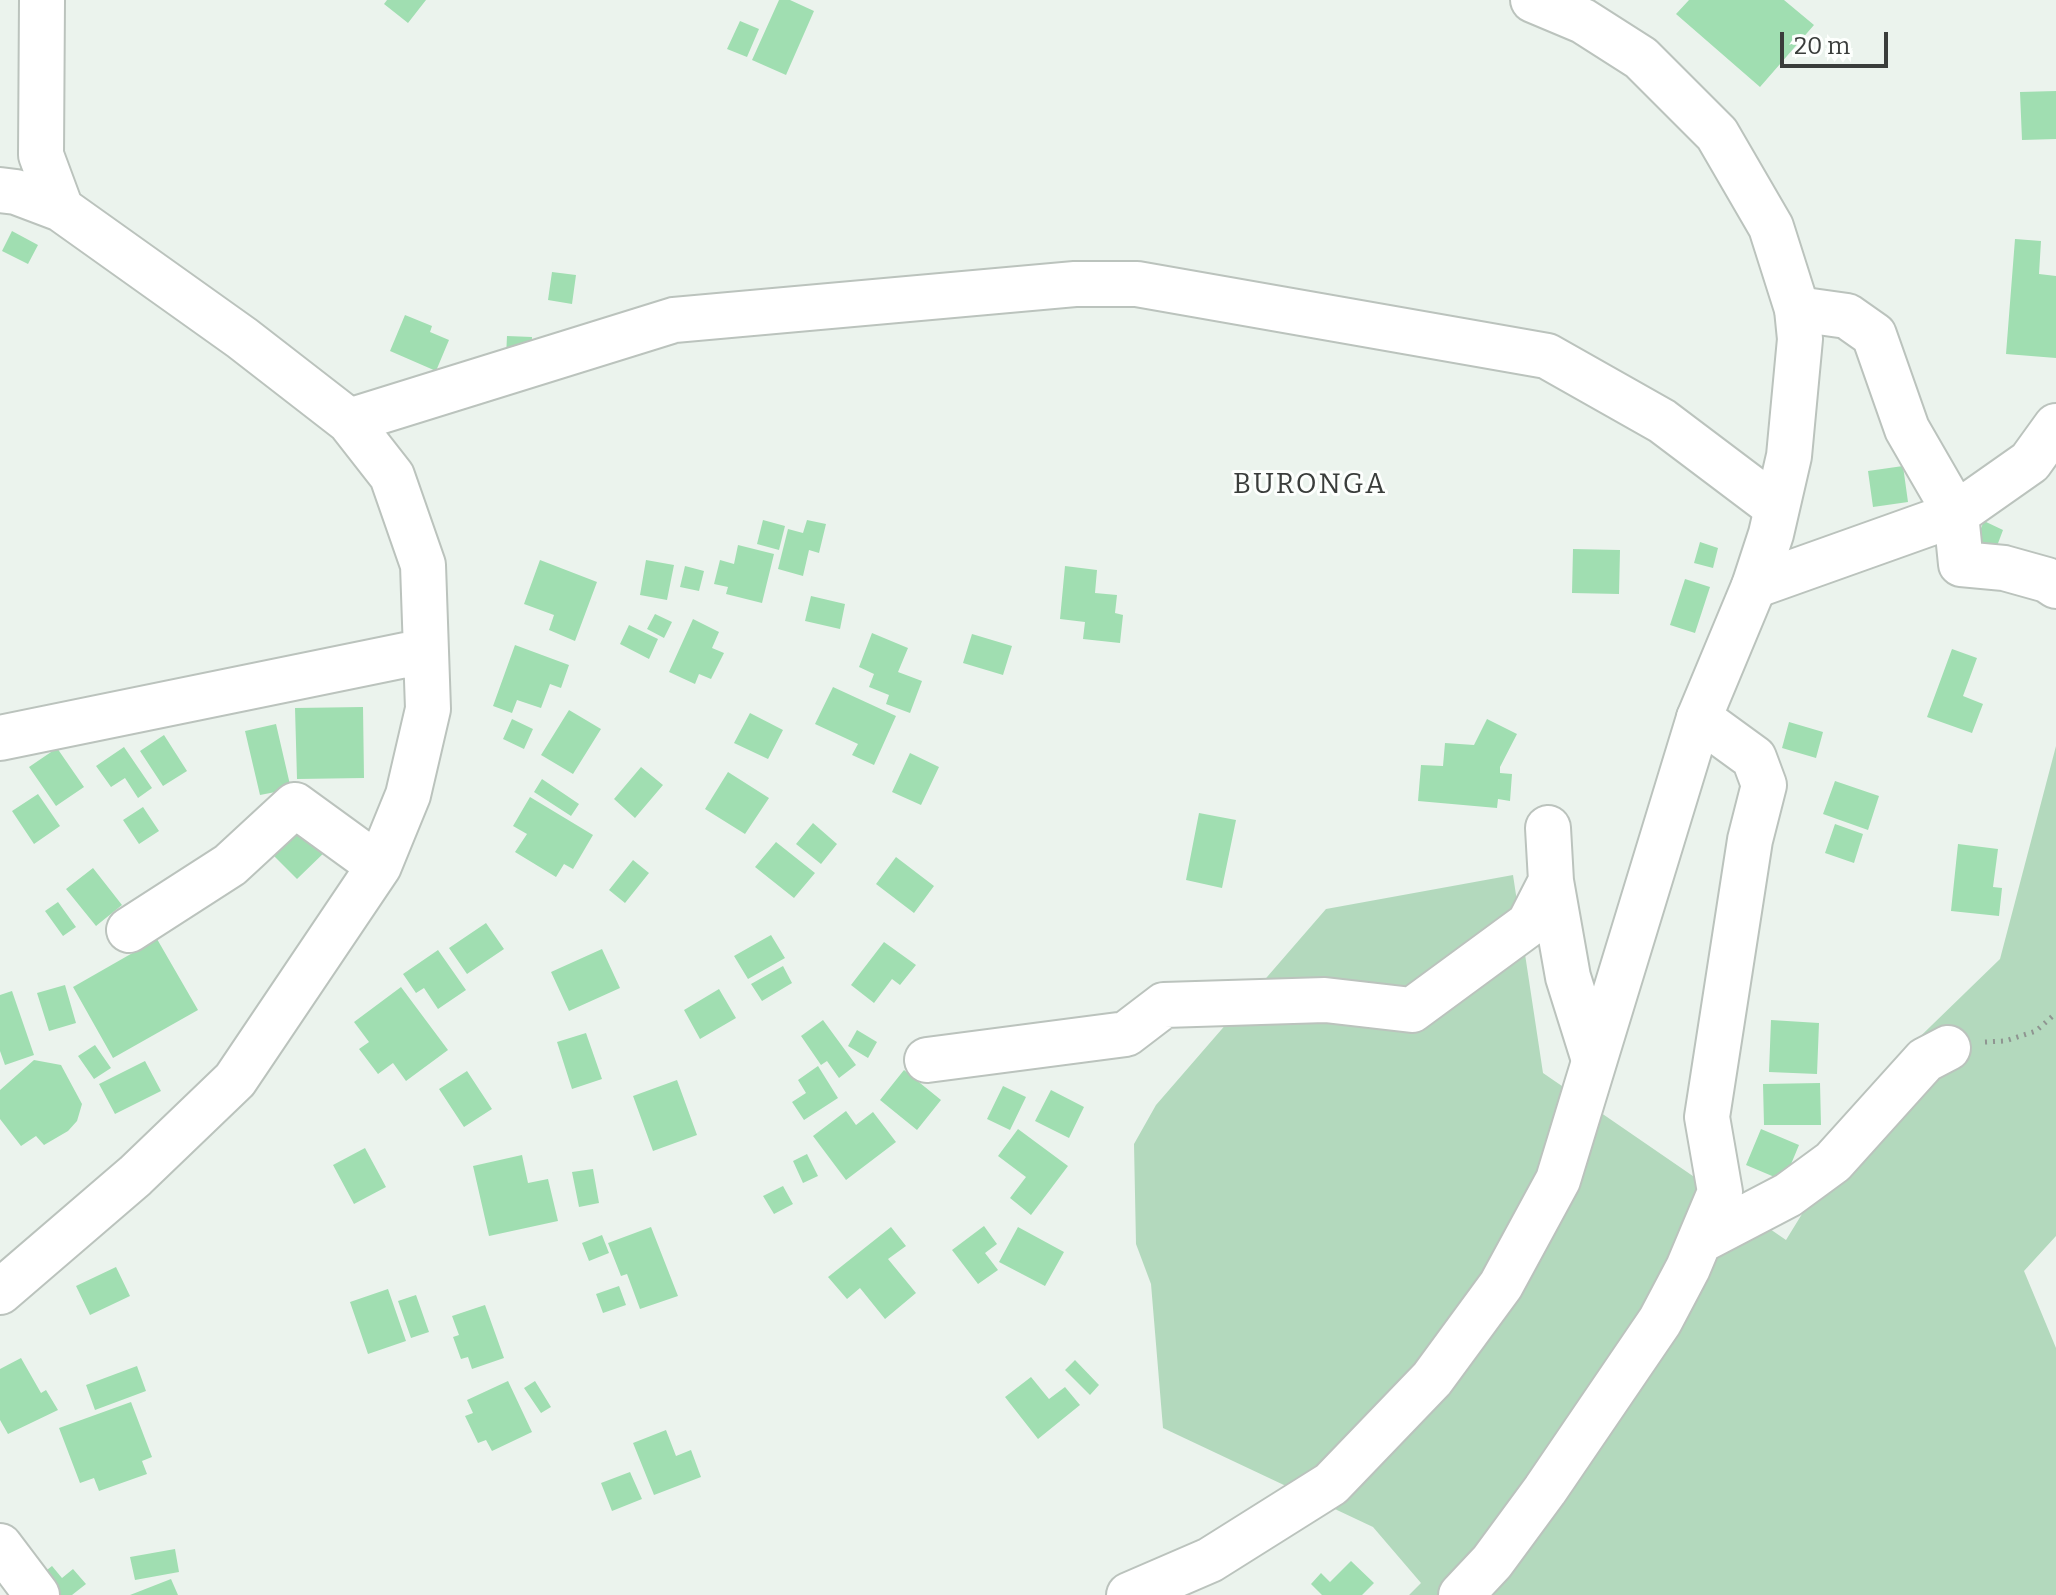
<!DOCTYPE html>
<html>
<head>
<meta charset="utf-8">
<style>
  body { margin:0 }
  #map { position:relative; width:2056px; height:1595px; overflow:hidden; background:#ebf3ed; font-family:Bitter,serif }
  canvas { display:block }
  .scale { position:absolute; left:1780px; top:32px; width:108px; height:36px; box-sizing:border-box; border:4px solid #3a3d3b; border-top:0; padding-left:10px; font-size:24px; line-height:28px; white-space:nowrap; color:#3a3d3b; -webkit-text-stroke:6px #fdfffd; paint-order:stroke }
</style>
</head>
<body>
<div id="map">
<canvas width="2056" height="1595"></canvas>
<div class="scale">20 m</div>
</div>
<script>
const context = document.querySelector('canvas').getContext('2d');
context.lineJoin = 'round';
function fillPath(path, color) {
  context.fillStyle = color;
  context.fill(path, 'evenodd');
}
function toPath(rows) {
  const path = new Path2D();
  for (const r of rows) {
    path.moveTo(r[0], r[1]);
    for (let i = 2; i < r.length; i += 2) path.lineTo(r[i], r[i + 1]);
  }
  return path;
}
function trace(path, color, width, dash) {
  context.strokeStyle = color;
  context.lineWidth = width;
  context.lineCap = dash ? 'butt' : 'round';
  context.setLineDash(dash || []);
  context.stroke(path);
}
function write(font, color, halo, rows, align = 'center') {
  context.font = font + ' Bitter,serif';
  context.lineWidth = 6;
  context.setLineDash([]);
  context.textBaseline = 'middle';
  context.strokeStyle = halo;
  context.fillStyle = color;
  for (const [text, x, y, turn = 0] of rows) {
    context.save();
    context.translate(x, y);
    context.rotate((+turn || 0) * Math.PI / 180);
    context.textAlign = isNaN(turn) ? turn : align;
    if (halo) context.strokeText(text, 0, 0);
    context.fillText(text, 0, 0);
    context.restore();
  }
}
const green = toPath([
  [2056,746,2056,1236,2024,1271,2056,1348,2056,1595,1409,1595,1421,1583,1373,1527,1163,1428,1151,1284,1136,1244,1134,1144,1156,1105,1326,909,1513,875,1543,1073,1786,1240,1898,1058,2000,959]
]);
const building = toPath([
  [387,0,426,0,408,23,384,4],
  [779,0,790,0,814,11,786,75,752,60],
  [1689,0,1784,0,1814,25,1760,87,1676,14],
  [740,21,759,29,747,57,727,49],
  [2056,91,2056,139,2022,140,2020,92],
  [12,231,38,245,28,264,2,251],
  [2015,239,2041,241,2039,274,2056,276,2056,358,2006,354],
  [552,272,576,275,572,304,548,300],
  [405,315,432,326,430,332,449,340,436,371,390,351],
  [507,336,532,337,531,358,506,357],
  [1903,466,1908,502,1873,507,1868,471],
  [763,520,785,526,779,550,757,544],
  [807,520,826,524,819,553,809,550,803,576,778,569,788,529,803,533],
  [1984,521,2003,530,1994,554,1974,545],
  [1700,542,1718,548,1713,568,1694,563],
  [738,545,774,554,762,603,726,594,728,587,714,584,720,560,734,564],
  [1573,549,1620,550,1619,594,1572,593],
  [540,560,597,582,575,641,549,630,554,615,524,604],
  [646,560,674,565,667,600,640,595],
  [685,566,704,571,699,591,680,587],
  [1065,566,1097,570,1095,593,1117,595,1115,613,1123,615,1120,643,1083,639,1085,622,1060,619],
  [1685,579,1710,587,1695,633,1670,625],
  [811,596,845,604,840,629,805,621],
  [655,614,672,622,664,638,647,629],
  [693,619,719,632,712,648,724,653,711,679,699,674,695,684,669,672],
  [629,625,658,639,649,659,620,644],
  [872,633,908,648,898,672,922,681,910,713,886,704,889,695,869,687,874,674,859,667],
  [972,634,1012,646,1003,675,963,663],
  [515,645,569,665,561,688,550,684,541,708,517,700,512,713,493,706],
  [1952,649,1977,658,1963,696,1983,704,1972,733,1927,717],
  [833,687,896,716,874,765,852,755,858,744,815,724],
  [363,707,364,778,297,779,295,708],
  [569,710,601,729,573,774,541,755],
  [750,713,783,730,768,759,734,743],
  [512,719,533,729,524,749,503,739],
  [1487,719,1517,734,1500,767,1500,773,1512,774,1510,801,1498,799,1497,808,1418,801,1421,765,1443,766,1445,743,1474,745],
  [1789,722,1823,732,1816,758,1782,748],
  [276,724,291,789,260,795,245,731],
  [164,735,187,771,163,786,140,751],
  [124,747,152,788,138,798,125,778,111,787,96,766],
  [57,748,84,787,56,806,29,767],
  [910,753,939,767,921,805,892,792],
  [641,767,663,785,635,818,614,799],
  [728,772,769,798,745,834,705,809],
  [542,779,579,804,571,816,534,792],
  [1835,781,1879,796,1868,830,1823,814],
  [38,794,60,826,34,844,12,811],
  [530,797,593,835,573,869,564,864,556,877,515,852,527,834,513,826],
  [143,807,159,831,139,844,123,820],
  [1199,813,1236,820,1222,888,1186,880],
  [297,814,329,848,297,879,264,846],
  [813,823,837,844,821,864,796,844],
  [1835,824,1863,834,1854,863,1825,853],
  [776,842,815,873,794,898,755,867],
  [1958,844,1998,849,1993,887,2002,888,1999,916,1951,911],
  [896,857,934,886,914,913,876,884],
  [633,860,649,873,625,903,609,890],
  [93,868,122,905,96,926,66,889],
  [58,902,76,927,63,936,45,911],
  [486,923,504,949,467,974,449,948],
  [771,935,785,958,748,979,734,956],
  [157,939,198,1010,113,1058,73,987],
  [884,942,916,965,900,985,892,979,874,1003,851,985],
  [602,949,620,988,569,1011,551,972],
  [438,950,466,990,438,1009,424,988,416,993,403,974],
  [783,966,792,983,762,1001,751,984],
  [65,985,76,1023,49,1031,37,993],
  [401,987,448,1050,406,1081,393,1063,378,1074,359,1049,369,1042,354,1022],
  [719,989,736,1018,700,1039,684,1010],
  [12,991,34,1055,5,1065,0,1051,0,995],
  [823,1020,856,1065,839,1078,827,1061,821,1065,801,1036],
  [1771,1020,1819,1023,1817,1074,1769,1072],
  [857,1030,877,1042,868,1058,848,1046],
  [586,1033,602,1079,572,1089,557,1042],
  [95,1045,111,1068,94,1079,78,1056],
  [34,1060,61,1065,82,1104,77,1121,68,1131,44,1145,36,1136,21,1146,0,1119,0,1090],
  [145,1061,161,1091,115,1114,99,1084],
  [818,1066,838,1098,804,1120,792,1102,806,1093,798,1080],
  [904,1070,941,1100,917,1130,880,1100],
  [467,1071,492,1109,464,1127,439,1089],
  [677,1080,697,1135,653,1151,633,1096],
  [1820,1083,1821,1125,1764,1125,1763,1084],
  [1003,1086,1026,1097,1010,1130,987,1119],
  [1051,1090,1084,1107,1069,1138,1035,1121],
  [846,1111,856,1125,873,1112,896,1142,846,1180,813,1136],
  [1018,1129,1068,1166,1031,1215,1010,1198,1026,1177,998,1156],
  [1761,1129,1799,1145,1784,1181,1746,1165],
  [365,1148,386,1187,354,1204,333,1165],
  [807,1154,818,1176,803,1183,793,1161],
  [522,1155,528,1183,548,1179,558,1221,489,1236,473,1166],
  [593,1169,599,1203,579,1207,572,1172],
  [783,1186,793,1204,774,1214,763,1196],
  [984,1226,997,1244,985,1253,998,1270,978,1284,952,1250],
  [651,1227,678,1296,640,1309,627,1274,621,1276,608,1243],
  [891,1227,906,1246,888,1259,916,1293,885,1319,860,1288,847,1299,828,1277],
  [1018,1227,1064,1252,1045,1286,999,1262],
  [602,1235,609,1253,589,1261,582,1243],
  [116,1267,130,1296,90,1315,76,1286],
  [619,1286,626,1305,603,1313,596,1294],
  [388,1289,406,1341,368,1354,350,1302],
  [416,1295,429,1332,411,1338,398,1301],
  [485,1305,504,1358,472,1369,468,1357,461,1359,453,1337,459,1335,452,1316],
  [21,1358,41,1393,46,1390,58,1410,8,1434,0,1420,0,1369],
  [1075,1360,1099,1385,1090,1395,1065,1370],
  [137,1366,146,1391,95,1410,86,1385],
  [1031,1377,1049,1399,1065,1387,1080,1405,1038,1439,1005,1397],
  [508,1381,532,1432,492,1451,486,1440,478,1443,465,1416,473,1413,467,1400],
  [535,1381,551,1407,541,1413,524,1388],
  [131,1402,152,1457,142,1461,147,1474,99,1491,94,1478,80,1483,59,1428],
  [666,1430,676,1456,691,1450,701,1477,654,1495,633,1443],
  [630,1472,642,1499,612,1511,601,1483],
  [175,1549,179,1572,135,1580,130,1557],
  [1351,1561,1374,1583,1362,1595,1322,1595,1311,1584,1321,1573,1330,1582],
  [52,1566,62,1578,73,1569,86,1584,72,1595,54,1595,38,1577],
  [171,1579,178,1595,130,1595]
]);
const path = toPath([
  [1985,1042,2005,1041,2036,1031,2056,1013]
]);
const minor = toPath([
  [42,0,41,155,61,209],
  [0,190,16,192,61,209,242,338,349,421,392,476,423,565,428,709,408,795,379,866,235,1080,135,1176,0,1292],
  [1797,309,1847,316,1874,335,1907,429,1956,514,1961,564,2004,568,2047,580,2056,586],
  [349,421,674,320,1075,284,1137,284,1547,356,1662,421,1776,507],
  [1754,586,1956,514,2030,462,2056,426],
  [0,738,425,651],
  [1548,828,1551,881,1568,977,1594,1060],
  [129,930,230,865,295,805,379,866],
  [927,1060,1126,1034,1164,1005,1325,1000,1412,1010,1529,924,1551,881],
  [1700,1241,1788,1195,1833,1162,1925,1060,1948,1048],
  [0,1546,37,1595],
  [1461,1595,1492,1562,1545,1490,1660,1321,1688,1268,1720,1192,1707,1117,1750,840,1764,785,1754,758,1699,718]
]);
const highway = toPath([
  [1129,1595,1210,1560,1331,1484,1432,1379,1501,1285,1558,1180,1699,718,1754,586,1771,534,1789,456,1800,339,1797,309,1771,227,1717,134,1641,58,1583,21,1533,0]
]);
const quarterNames = [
  ["BURONGA",1310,485]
];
fillPath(green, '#b3d9bd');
fillPath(building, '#a0deb1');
trace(minor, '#bbc3bd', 48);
trace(highway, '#bbc3bd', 48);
trace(path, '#8f9591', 5, [2, 6]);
trace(minor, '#fff', 44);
trace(highway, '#fff', 44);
context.letterSpacing = '2px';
write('28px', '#3a3d3b', '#fdfffd', quarterNames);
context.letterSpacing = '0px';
</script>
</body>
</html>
